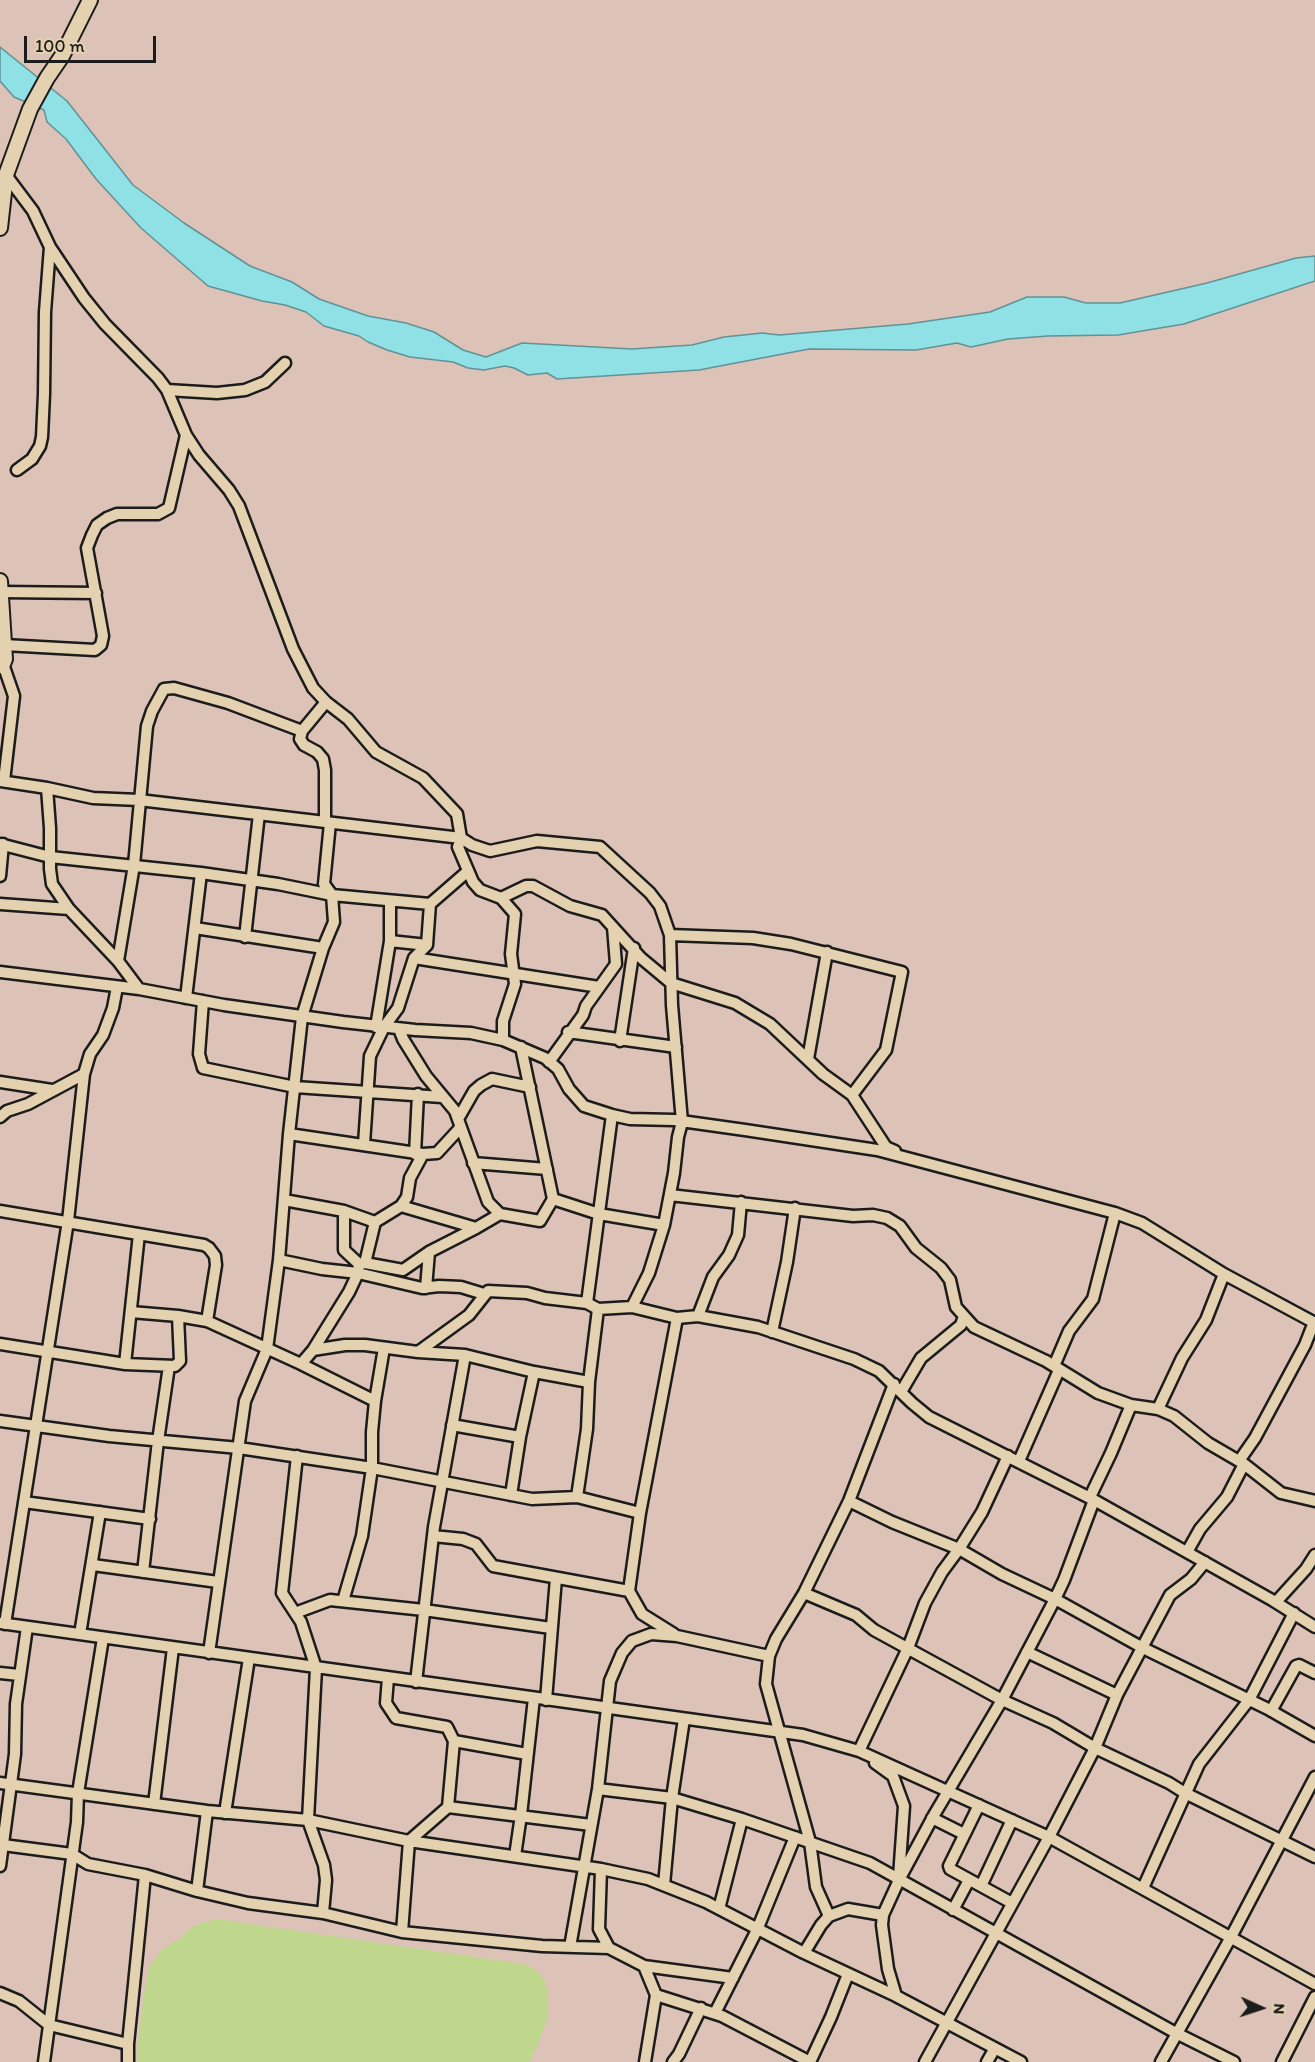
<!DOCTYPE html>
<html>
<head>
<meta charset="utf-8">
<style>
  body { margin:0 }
  #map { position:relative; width:1315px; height:2062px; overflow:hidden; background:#ddc3b7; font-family:Itim,sans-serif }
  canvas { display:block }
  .north { position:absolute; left:1231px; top:1978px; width:60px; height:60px; -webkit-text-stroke:4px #e4d1af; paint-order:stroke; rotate:93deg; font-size:16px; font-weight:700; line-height:24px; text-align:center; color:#1c1c1c }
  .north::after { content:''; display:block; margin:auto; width:21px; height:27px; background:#1c1c1c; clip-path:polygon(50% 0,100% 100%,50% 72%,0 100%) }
  .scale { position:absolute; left:24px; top:36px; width:132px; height:27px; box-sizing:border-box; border:3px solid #1c1c1c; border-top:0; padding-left:8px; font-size:18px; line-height:21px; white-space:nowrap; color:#1c1c1c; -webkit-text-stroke:4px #e4d1af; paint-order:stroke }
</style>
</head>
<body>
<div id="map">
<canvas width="1315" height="2062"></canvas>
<div class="north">N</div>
<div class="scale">100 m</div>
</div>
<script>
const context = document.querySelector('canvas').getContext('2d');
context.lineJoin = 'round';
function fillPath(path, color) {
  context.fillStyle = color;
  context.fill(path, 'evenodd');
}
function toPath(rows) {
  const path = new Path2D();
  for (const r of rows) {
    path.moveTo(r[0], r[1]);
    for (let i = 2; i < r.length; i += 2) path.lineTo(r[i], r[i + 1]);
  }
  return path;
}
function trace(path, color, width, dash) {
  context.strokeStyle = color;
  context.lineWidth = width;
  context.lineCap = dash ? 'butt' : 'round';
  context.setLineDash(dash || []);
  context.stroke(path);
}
const green = toPath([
  [215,1919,523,1964,534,1969,544,1979,548,1994,547,2019,535,2051,529,2062,138,2062,138,2043,144,1993,150,1966,162,1949,179,1939,193,1926]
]);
const water = toPath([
  [0,47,67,101,133,185,184,223,250,266,292,282,319,299,368,316,406,323,434,332,463,350,486,357,522,343,632,349,692,345,724,337,762,333,779,335,908,324,990,312,1027,297,1064,297,1086,303,1120,303,1207,283,1296,258,1315,256,1315,281,1184,324,1118,335,1048,336,1008,339,971,347,957,343,916,350,809,349,699,370,557,379,547,373,528,375,514,368,505,366,484,370,468,368,453,362,410,357,387,350,368,342,359,336,324,326,306,312,285,305,262,301,208,286,141,228,96,179,66,139,47,122,44,110,14,97,0,81,0,47]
]);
const minor = toPath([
  [6,175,33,211,50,247,84,298,105,324,158,378,167,390,186,435,199,455,229,490,239,506,293,649,313,688,326,702,348,719,376,752,423,778,457,814,461,838,458,847,473,882,480,890,501,898,515,914,511,954,515,984,503,1021,503,1040],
  [167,390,217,393,245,390,265,382,285,363],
  [17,470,32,459,40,446,42,437,44,394,45,312,50,247],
  [0,592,96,593],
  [4,645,95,650,101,645,103,636,87,548,92,535,97,525,107,518,117,514,158,514,169,508,186,435],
  [3,664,14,696,4,781],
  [0,781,47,788,93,798,139,800,461,838,472,845,490,851,537,841,600,847,650,893,660,906,670,935,672,1005,682,1122,678,1137,674,1173,664,1225,649,1273,632,1307],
  [47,788,50,828,50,869,52,884,69,909,118,961,139,989],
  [325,822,325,770,323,759,317,752,304,745,300,739,302,731,326,702],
  [0,844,50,857,201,873,278,884,332,895,430,904],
  [0,876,3,844],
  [501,898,526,886,533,886,570,906,602,915,641,958,671,983,735,1003,770,1024,823,1074,852,1095,886,1147,895,1151],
  [0,904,69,909],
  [195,928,323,948],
  [670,935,753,938,791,944,902,972,886,1050,852,1095],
  [245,937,259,814],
  [390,941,427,945],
  [414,958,599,987],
  [118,961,134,865,147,726,152,711,164,689,174,688,228,703,302,731],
  [0,972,139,989,224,1005,343,1022,415,1030,471,1033,503,1040,545,1058,558,1069,569,1089,584,1106,612,1115,630,1119,674,1120,745,1130,877,1150,1115,1213,1142,1223,1224,1274,1315,1323],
  [186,998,201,873],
  [203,1001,199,1054,203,1068,295,1087,442,1097],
  [376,1027,390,941,390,901],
  [399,1029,403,1039,426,1076,455,1111,488,1202,500,1214,540,1221,553,1199,521,1047],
  [568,1032,676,1047],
  [620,1041,634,948],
  [808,1059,827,952],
  [549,1062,583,1015,586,1006,616,964,613,927],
  [0,1082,52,1090],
  [0,1117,7,1111,28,1104,84,1074],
  [458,1119,474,1091,481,1085,492,1079,530,1087],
  [289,1134,423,1154],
  [364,1144,370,1056,384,1027,398,1008,414,958,427,945,430,904,468,871],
  [415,1154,418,1094],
  [473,1163,547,1169],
  [670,1195,853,1216,873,1215,887,1218,900,1226,916,1248,941,1268,950,1280,956,1307,974,1327,1046,1361,1098,1393,1131,1405,1158,1409,1174,1416,1208,1443,1244,1464,1281,1493,1315,1501],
  [553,1199,599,1214,664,1225],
  [284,1200,344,1211,375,1222],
  [741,1202,738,1235,729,1255,713,1277,698,1316,758,1327,854,1359,879,1371,912,1403,929,1417,1094,1500,1272,1600,1315,1627],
  [401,1206,476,1228],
  [0,1211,204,1245,209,1248,215,1256,216,1265,207,1321],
  [344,1211,344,1250,359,1264],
  [279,1260,322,1269,358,1273,422,1288,439,1286,461,1287,484,1294],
  [365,1263,403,1270,429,1252,476,1228,500,1214],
  [426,1288,429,1252],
  [587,1303,612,1115],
  [131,1312,178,1316,207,1321,301,1364,375,1401],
  [772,1332,787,1262,795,1208],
  [0,1344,125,1364,175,1366,180,1361,178,1316],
  [313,1350,345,1345,365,1345,418,1352,465,1355,534,1372,589,1382],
  [418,1352,469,1315,488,1291,527,1293,545,1298,587,1303,598,1309,632,1307,677,1318],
  [125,1364,139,1234],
  [301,1364,313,1350,349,1292,358,1273,359,1264,365,1263,375,1222,401,1206,407,1197,410,1178,423,1154,437,1153,460,1128],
  [1054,1366,1069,1331,1093,1299,1115,1213],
  [901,1392,921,1358,961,1325,964,1316],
  [1158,1409,1182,1358,1206,1320,1224,1274],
  [0,1421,109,1436,239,1448,372,1468,532,1499,577,1497,640,1513],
  [452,1425,520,1437],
  [297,1456,282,1593,301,1622,316,1668,308,1820,324,1865,326,1880,323,1913],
  [1019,1461,1059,1370],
  [1239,1461,1255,1438,1305,1345,1314,1322],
  [511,1495,520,1437,534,1372],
  [577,1497,587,1429,589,1382,598,1309],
  [1090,1497,1111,1453,1131,1405],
  [849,1501,892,1522,959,1549,1002,1574,1055,1599,1143,1648,1268,1709,1315,1736],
  [24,1502,150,1519],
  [433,1536,463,1539,476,1544,493,1566,629,1591],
  [1187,1552,1200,1529,1227,1497,1244,1464],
  [93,1565,218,1582],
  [143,1572,158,1441,169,1366],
  [804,1593,856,1615,874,1630,1002,1700,1053,1723,1095,1748,1169,1783,1185,1793,1315,1857],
  [343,1601,362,1536,372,1468,372,1432,375,1401,384,1348],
  [1276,1602,1306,1569,1315,1555],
  [295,1613,330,1600,424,1610,551,1628],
  [0,1623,803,1735,859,1751,1049,1837,1315,1984],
  [5,1624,68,1221,84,1074,90,1054,103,1035,113,1008,117,987],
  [80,1634,100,1512],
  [674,1634,642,1614,629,1591,640,1513,677,1318,698,1316],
  [1027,1652,1117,1695],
  [209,1653,245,1401,267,1349,279,1260,289,1134,302,1017,323,948,334,922,332,895,324,884,330,823],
  [0,1673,19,1675],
  [388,1678,386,1703,396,1718,447,1727,454,1741,527,1754],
  [416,1682,434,1527,465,1355],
  [546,1700,556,1578],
  [1271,1711,1296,1666,1299,1665,1315,1673],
  [859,1751,908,1648,925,1603,942,1572,959,1549,982,1512,1008,1456],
  [875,1763,893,1776,904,1806,899,1877],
  [0,1783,207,1811,308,1820,409,1841,448,1807,454,1741],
  [598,1789,672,1798,742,1819,870,1863,1176,2033,1234,2062],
  [154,1804,173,1648],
  [979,1805,949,1866,950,1869,1012,1903],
  [448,1807,591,1825],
  [225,1813,249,1658],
  [932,1818,964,1834],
  [3,1845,72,1854,88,1864,145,1875,197,1891,248,1903,323,1913,402,1932,542,1946,609,1948],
  [515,1856,521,1815,534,1698],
  [0,1866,15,1754,16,1704,27,1627],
  [601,1869,599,1929,609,1948,644,1966,656,1995,645,2062],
  [664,1885,672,1798,684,1719],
  [981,1886,1012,1820],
  [1143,1888,1199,1764,1249,1700,1294,1613],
  [197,1891,207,1811],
  [719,1909,742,1819],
  [953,1910,969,1880],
  [829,1916,816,1887,810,1842,766,1684,769,1656,776,1639,804,1593,849,1501,894,1384],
  [402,1932,409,1841,601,1869,648,1879,706,1902,804,1953,896,1996,1021,2062],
  [570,1947,598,1789,610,1681,622,1653,632,1641,651,1634,677,1636,769,1656],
  [804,1953,821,1925,829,1916,848,1909,883,1915],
  [644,1966,733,1978],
  [0,1993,19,2001,49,2025,128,2044],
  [656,1995,722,2016,810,2062],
  [896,1996,888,1969,882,1925,883,1915,899,1880,934,1815,1002,1700,1055,1599,1064,1580,1094,1500],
  [715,2013,757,1930,795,1837],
  [44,2062,77,1822,78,1793,103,1638],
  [128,2062,128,2044,145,1875],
  [673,2062,679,2054,701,2008],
  [810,2062,831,2017,848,1974],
  [925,2062,1049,1837,1095,1748,1117,1695,1170,1595,1191,1579,1205,1562],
  [987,2062,995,2048],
  [1161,2062,1231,1937,1315,1777],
  [1282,2062,1315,1997]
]);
const tertiary = toPath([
  [0,228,6,175,30,109,47,78,62,56,90,0],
  [0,581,5,659,3,664,0,666]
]);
fillPath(green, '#bfd78d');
fillPath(water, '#8fe1e6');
trace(water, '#619295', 1.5);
trace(minor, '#1c1c1c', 15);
trace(tertiary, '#1c1c1c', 18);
trace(minor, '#e4d1af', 10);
trace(tertiary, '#e4d1af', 14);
</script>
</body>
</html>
